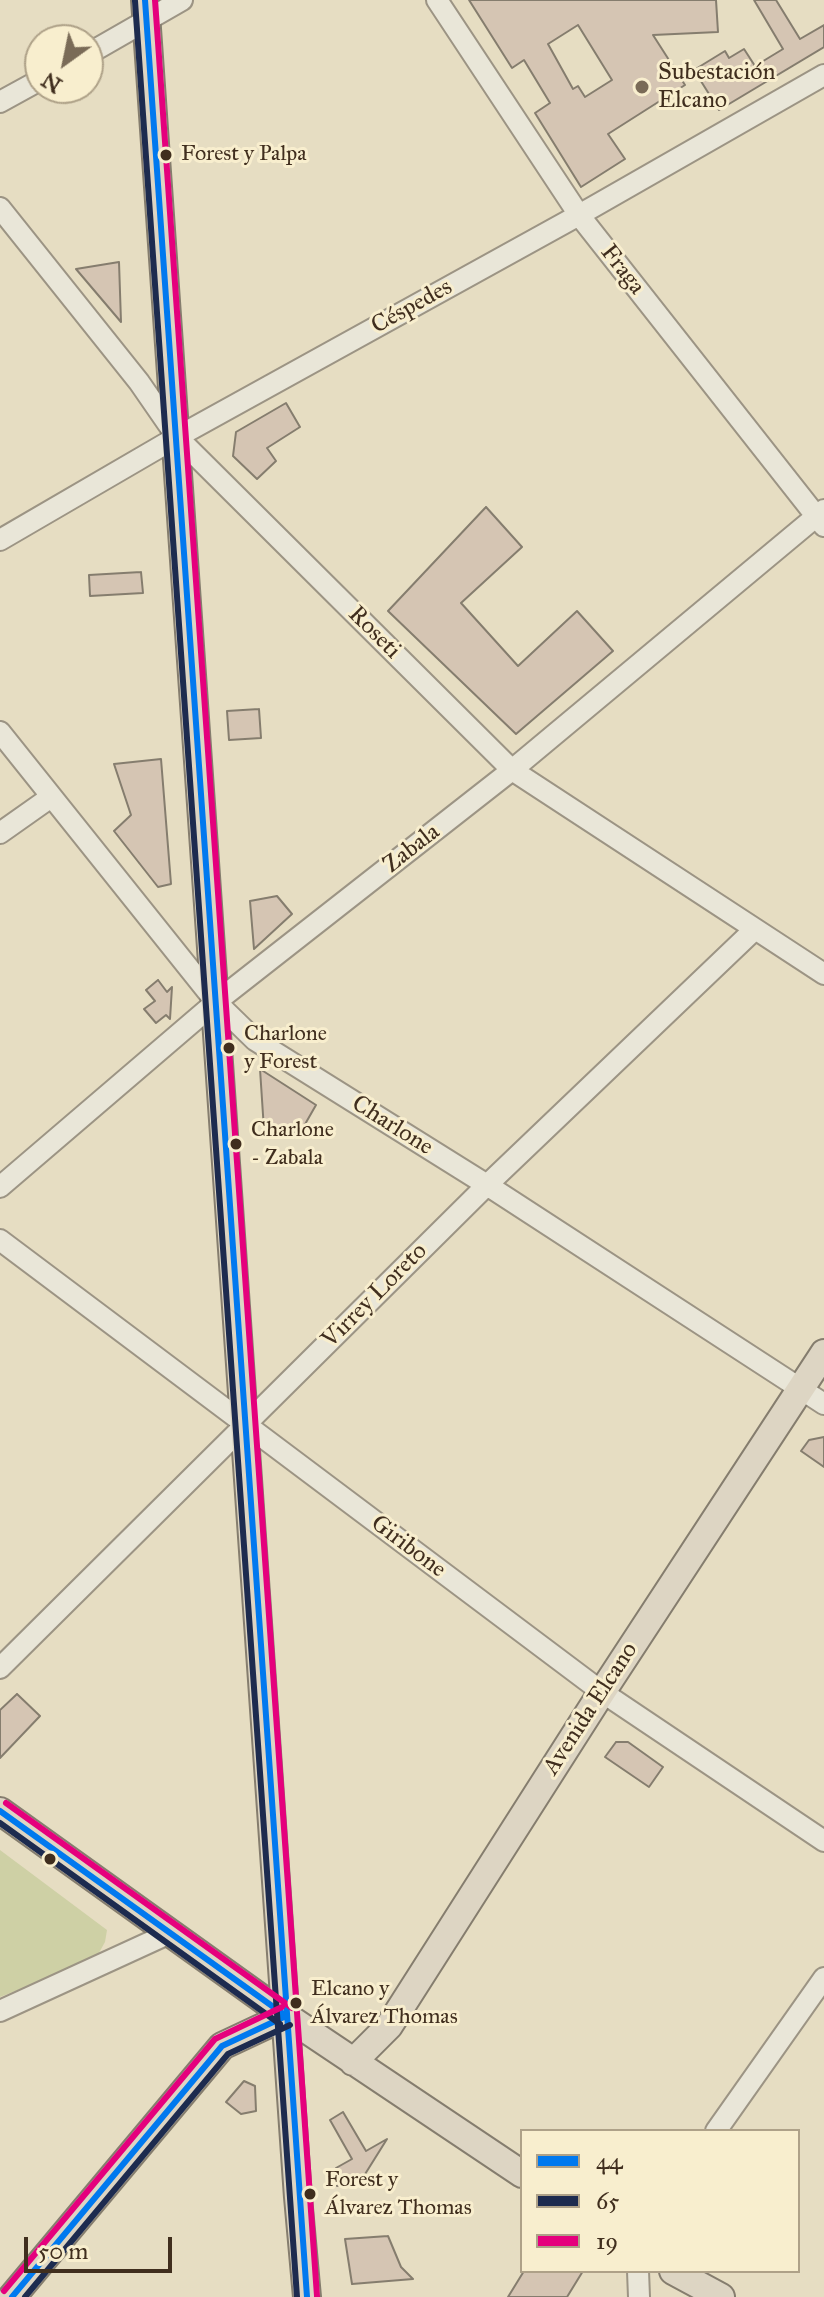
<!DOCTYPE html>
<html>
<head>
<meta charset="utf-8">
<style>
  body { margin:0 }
  #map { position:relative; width:824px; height:2297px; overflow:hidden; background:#e6ddc2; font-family:"IM FELL Great Primer",serif }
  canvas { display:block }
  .legend { position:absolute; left:520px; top:2129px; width:280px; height:144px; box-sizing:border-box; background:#f8eece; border:2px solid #aea188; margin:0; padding:10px 14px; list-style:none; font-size:24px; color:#402e1e }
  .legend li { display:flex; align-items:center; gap:16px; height:40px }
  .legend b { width:40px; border:2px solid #aea188 }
  .north { position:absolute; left:24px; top:24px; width:80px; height:80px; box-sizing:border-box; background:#f8eece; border:2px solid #aea188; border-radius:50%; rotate:213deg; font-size:22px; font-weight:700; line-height:32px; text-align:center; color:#402e1e }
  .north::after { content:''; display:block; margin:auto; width:28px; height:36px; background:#7a6b57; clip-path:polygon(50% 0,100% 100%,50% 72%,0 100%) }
  .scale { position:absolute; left:24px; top:2237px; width:148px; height:36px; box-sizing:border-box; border:4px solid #402e1e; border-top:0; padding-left:10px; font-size:24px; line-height:28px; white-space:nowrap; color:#402e1e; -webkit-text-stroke:6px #f8eece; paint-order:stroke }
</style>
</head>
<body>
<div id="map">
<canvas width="824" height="2297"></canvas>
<ul class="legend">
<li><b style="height:10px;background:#0079ef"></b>44</li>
<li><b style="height:10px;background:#1d2b4f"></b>65</li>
<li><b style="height:10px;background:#e5007d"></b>19</li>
</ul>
<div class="north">N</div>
<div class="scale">50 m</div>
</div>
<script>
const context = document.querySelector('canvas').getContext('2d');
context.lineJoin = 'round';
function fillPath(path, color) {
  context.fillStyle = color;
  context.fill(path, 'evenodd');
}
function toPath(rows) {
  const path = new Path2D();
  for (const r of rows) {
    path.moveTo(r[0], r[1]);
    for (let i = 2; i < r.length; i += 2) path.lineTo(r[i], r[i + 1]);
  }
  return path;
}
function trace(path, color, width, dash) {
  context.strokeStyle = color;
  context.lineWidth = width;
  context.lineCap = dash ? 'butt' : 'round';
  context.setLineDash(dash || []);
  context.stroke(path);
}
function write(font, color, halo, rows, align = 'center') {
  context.font = font + ' "IM FELL Great Primer",serif';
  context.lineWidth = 6;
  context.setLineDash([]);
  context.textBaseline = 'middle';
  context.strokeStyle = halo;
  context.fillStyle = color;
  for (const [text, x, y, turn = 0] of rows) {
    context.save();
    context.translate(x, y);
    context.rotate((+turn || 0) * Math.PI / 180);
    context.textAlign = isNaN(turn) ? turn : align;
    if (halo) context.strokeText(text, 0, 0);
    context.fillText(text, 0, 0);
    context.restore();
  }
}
const green = toPath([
  [0,1850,107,1930,105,1942,95,1960,0,1997]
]);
const building = toPath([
  [469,0,716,0,718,32,653,35,685,85,608,134,625,159,581,187,535,113,550,103,524,60,512,68,469,0],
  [578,25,612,80,585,97,578,86,573,89,548,44,578,25],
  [754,0,776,0,800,39,824,25,824,47,719,110,694,70,725,51,729,58,744,49,755,66,783,49,754,0],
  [119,262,121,322,76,269,119,262],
  [286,403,300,427,267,448,276,461,257,479,233,456,236,432,286,403],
  [486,507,522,547,461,603,518,666,577,611,613,651,516,734,388,611,486,507],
  [141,572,143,593,90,596,89,575,141,572],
  [259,709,261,738,229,740,227,711,259,709],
  [161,759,171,884,158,887,114,831,131,815,114,764,161,759],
  [277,896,292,914,254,949,250,901,277,896],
  [158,980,167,992,172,987,170,1019,166,1015,156,1023,144,1009,155,1001,146,990,158,980],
  [260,1069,316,1105,300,1133,264,1130,260,1069],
  [824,1437,824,1467,801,1451,809,1440,824,1437],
  [17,1694,40,1716,0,1758,0,1710,17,1694],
  [616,1742,628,1742,663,1767,649,1787,605,1757,616,1742],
  [244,2081,255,2086,256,2111,241,2114,226,2102,244,2081],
  [343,2112,366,2151,387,2139,362,2179,337,2186,336,2168,352,2159,330,2120,343,2112],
  [388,2236,401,2267,413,2279,352,2284,345,2239,388,2236],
  [524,2271,583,2271,567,2297,508,2297,524,2271]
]);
const minor = toPath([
  [437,0,579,215,824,526],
  [88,54,182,0],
  [0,102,40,80],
  [0,208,139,382,177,437,512,770,824,974],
  [0,540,177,437,579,215,824,75],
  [0,732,216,1002,255,1040,487,1185,824,1404],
  [0,833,51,797],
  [0,1187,216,1002,512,770,824,510],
  [0,1240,602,1692,824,1841],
  [0,1668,487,1185,755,929],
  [0,2011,170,1933],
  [716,2131,824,1978],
  [638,2271,639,2297]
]);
const major = toPath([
  [145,0,298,2197,307,2297],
  [0,1811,286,2016,522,2174],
  [353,2062,389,2026,602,1692,824,1353],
  [673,2271,721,2297],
  [12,2297,222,2046,286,2016]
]);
const bus1 = toPath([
  [145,0,307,2297],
  [0,1811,286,2016],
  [12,2297,222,2046,286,2016]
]);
const bus2 = toPath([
  [135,1,297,2297],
  [0,1823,280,2024],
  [25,2297,228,2054,290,2025]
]);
const bus3 = toPath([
  [155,0,317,2296],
  [6,1803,292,2008],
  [4,2291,215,2039,282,2007]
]);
const markers = [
  [642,87,8,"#7a6b57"],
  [166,155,7,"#402e1e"],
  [229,1048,7,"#402e1e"],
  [236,1144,7,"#402e1e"],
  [50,1859,7,"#402e1e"],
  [296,2003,7,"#402e1e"],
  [310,2194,7,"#402e1e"]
];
const busNames = [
  ["Forest y Palpa",181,155],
  ["Charlone",244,1035],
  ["y Forest",244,1063],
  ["Charlone",251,1131],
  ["- Zabala",251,1159],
  ["Elcano y",311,1990],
  ["Álvarez Thomas",311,2018],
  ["Forest y",325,2181],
  ["Álvarez Thomas",325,2209]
];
const poiNames = [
  ["Subestación",658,73],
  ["Elcano",658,101]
];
const streetNames = [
  ["Fraga",622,270,52],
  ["Céspedes",412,307,-29],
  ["Roseti",374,633,45],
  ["Zabala",412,849,-38],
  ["Charlone",392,1126,32],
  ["Virrey Loreto",375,1296,-45],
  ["Giribone",408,1547,37],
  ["Avenida Elcano",591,1709,-57]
];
fillPath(green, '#ced0a5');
fillPath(building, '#d5c5b3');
trace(building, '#857d6e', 2);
trace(minor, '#9c9484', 24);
trace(major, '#857d6e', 30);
trace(minor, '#e9e6d8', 20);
trace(major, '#ddd5c3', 26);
trace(bus1, '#0079ef', 6);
trace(bus2, '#1d2b4f', 6);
trace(bus3, '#e5007d', 6);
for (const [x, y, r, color] of markers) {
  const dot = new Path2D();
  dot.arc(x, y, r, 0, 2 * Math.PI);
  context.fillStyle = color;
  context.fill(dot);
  trace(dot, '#f8eece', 3);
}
write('22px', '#402e1e', '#f8eece', busNames, 'left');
write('24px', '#402e1e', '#f8eece', poiNames, 'left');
write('24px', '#402e1e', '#f8eece', streetNames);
</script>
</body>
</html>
